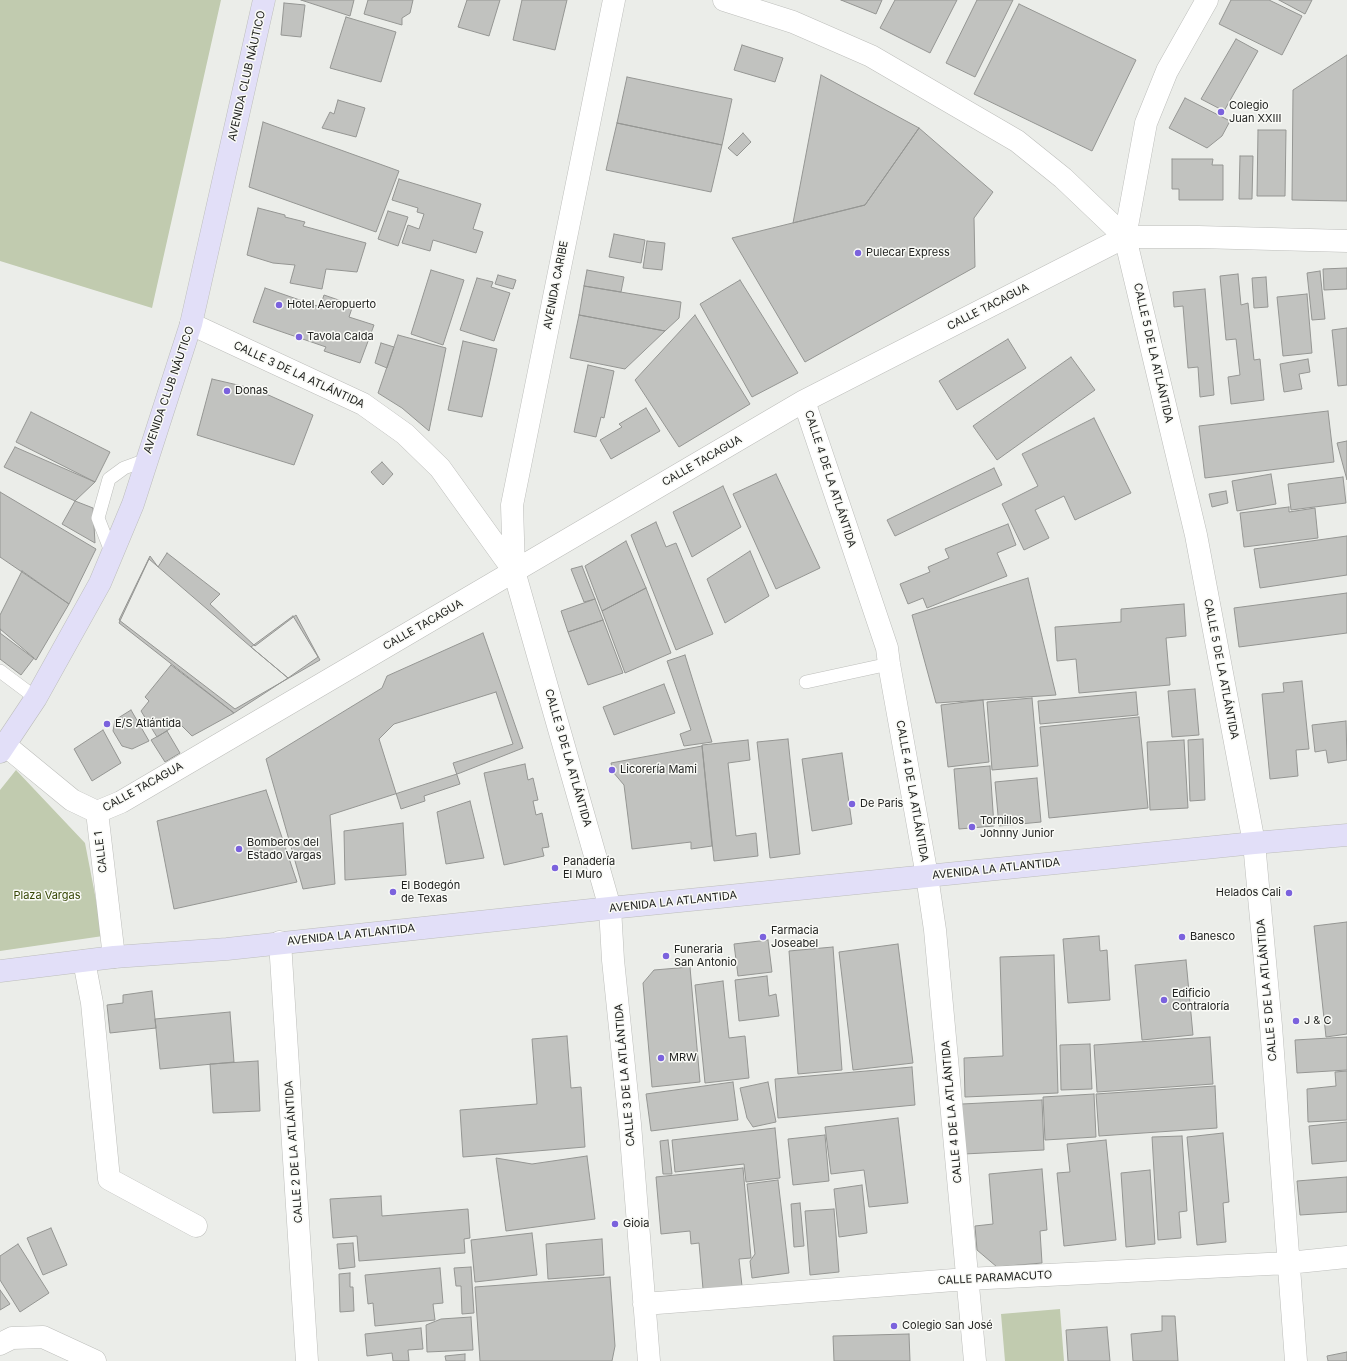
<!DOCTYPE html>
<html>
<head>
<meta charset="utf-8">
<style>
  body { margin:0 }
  canvas { display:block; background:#ebede9 }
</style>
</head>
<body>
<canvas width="1347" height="1361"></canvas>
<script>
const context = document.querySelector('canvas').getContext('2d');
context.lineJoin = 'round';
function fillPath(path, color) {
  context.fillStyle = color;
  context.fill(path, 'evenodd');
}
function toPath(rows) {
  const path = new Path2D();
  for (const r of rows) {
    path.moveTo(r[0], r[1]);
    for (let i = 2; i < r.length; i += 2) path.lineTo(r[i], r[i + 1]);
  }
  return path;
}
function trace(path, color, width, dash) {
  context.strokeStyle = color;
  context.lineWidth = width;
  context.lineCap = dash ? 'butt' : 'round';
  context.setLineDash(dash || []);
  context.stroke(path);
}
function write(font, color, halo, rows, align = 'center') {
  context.font = font + ' Inter,sans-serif';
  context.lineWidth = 3;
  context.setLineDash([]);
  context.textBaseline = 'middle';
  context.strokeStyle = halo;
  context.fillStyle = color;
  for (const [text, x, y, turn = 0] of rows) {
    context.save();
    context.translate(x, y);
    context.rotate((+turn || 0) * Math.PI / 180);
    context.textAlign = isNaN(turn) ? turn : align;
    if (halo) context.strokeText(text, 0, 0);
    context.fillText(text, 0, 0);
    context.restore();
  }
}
const green = toPath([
  [0,0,221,0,152,308,0,261],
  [16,770,85,843,103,936,0,951,0,790],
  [1060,1309,1064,1361,1005,1361,1001,1314]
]);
const building = toPath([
  [301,0,354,0,350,16,301,0],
  [368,0,413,0,410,13,402,18,402,25,364,14,368,0],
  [467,0,500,0,489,36,458,27,467,0],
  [522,0,567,0,555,50,513,40,522,0],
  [841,0,882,0,876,14,841,0],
  [895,0,957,0,930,53,880,28,895,0],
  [977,0,1013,0,975,77,946,63,977,0],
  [1231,0,1269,0,1302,16,1282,55,1219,24,1231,0],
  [1279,0,1312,0,1305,14,1279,0],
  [284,3,305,5,301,37,281,35,284,3],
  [1019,4,1136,60,1092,151,974,94,1019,4],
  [346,17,396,32,381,82,330,68,346,17],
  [1236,39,1258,51,1224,111,1201,99,1236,39],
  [742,45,783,58,775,82,734,70,742,45],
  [1347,55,1347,201,1292,200,1293,90,1347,55],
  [821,75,919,128,865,205,793,223,821,75],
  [627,77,732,99,722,145,617,123,627,77],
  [1185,98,1230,121,1222,136,1207,148,1169,128,1185,98],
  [338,100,365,108,356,137,322,128,330,112,334,114,338,100],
  [263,122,399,171,376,232,249,187,263,122],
  [617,123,722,145,711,192,606,170,617,123],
  [919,128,993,192,974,218,975,267,805,362,732,238,865,205,919,128],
  [1258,130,1286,130,1285,196,1257,196,1258,130],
  [743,133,751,142,737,156,728,148,743,133],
  [1240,156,1253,156,1252,199,1239,199,1240,156],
  [1172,159,1213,159,1212,165,1223,165,1223,200,1179,200,1179,189,1172,189,1172,159],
  [399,179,481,204,473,229,483,232,476,253,433,240,430,251,402,243,408,225,419,229,424,214,417,212,418,208,392,200,399,179],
  [258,208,285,215,285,217,305,222,303,226,366,243,357,272,326,269,322,289,290,283,295,265,273,263,247,255,258,208],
  [388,211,408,217,398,246,378,239,388,211],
  [614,234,645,240,641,263,609,257,614,234],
  [647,241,665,243,662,270,643,268,647,241],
  [1347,268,1347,289,1324,290,1323,269,1347,268],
  [431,270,464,280,443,345,411,334,431,270],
  [587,270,624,277,621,292,584,286,587,270],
  [1320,271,1325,319,1312,320,1307,273,1320,271],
  [1238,274,1241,305,1248,303,1254,360,1260,359,1264,400,1231,404,1228,377,1240,375,1236,339,1226,340,1220,276,1238,274],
  [498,275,516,280,513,289,495,284,498,275],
  [1266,277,1268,307,1254,308,1252,278,1266,277],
  [477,278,493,282,491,287,510,293,494,341,460,330,477,278],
  [740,280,798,373,752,397,700,304,740,280],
  [584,286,681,302,679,318,665,331,579,315,584,286],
  [265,288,320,307,324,295,353,305,349,317,374,325,360,363,324,351,326,347,253,322,265,288],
  [1205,289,1214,395,1200,397,1198,367,1188,368,1183,306,1174,307,1173,292,1205,289],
  [1307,294,1312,353,1283,356,1277,297,1307,294],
  [579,315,665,331,625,369,570,358,579,315],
  [695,315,750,404,679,447,635,380,695,315],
  [1347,328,1347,385,1338,386,1332,330,1347,328],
  [398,335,446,348,429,431,402,408,378,393,398,335],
  [1008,339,1026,368,957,410,939,381,1008,339],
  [463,341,497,349,482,417,448,410,463,341],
  [381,343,394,347,387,368,375,363,381,343],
  [1071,357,1095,390,997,460,973,426,1071,357],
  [1308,359,1310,372,1299,374,1302,389,1284,392,1280,364,1308,359],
  [588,365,614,371,604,418,601,417,596,437,574,432,588,365],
  [212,379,255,389,313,415,294,465,197,435,212,379],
  [646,408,660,431,611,459,600,440,622,427,619,424,646,408],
  [1328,411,1334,462,1205,478,1199,426,1328,411],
  [31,412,110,452,95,482,16,442,31,412],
  [1094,418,1131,493,1075,520,1064,496,1035,510,1049,538,1024,550,1002,504,1038,486,1022,454,1094,418],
  [1347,441,1347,480,1337,443,1347,441],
  [15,447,95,482,75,501,4,467,15,447],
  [382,462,393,474,383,485,371,472,382,462],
  [994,468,1002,485,895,536,887,520,994,468],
  [776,474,820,568,776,589,733,494,776,474],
  [1271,474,1276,504,1237,511,1232,481,1271,474],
  [1343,477,1346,503,1291,510,1288,484,1343,477],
  [723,486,741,527,692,557,673,512,723,486],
  [1226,491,1228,503,1212,507,1209,494,1226,491],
  [0,492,96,549,69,604,0,557,0,492],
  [75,501,93,508,95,543,62,524,75,501],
  [1289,507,1289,512,1315,508,1318,538,1244,547,1240,513,1289,507],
  [656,522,666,547,676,543,713,634,676,650,631,535,656,522],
  [1008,524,1016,545,997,553,1007,576,927,608,923,598,908,604,900,584,930,572,928,567,949,558,945,549,1008,524],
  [1347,536,1347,575,1260,588,1254,549,1347,536],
  [626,541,646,588,602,611,585,566,626,541],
  [750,551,769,596,725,623,707,579,750,551],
  [167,553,220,594,210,604,255,646,296,615,320,660,235,709,119,620,150,556,158,567,167,553],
  [149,559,251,647,288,678,234,713,119,623,149,559],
  [582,566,595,599,584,602,571,569,582,566],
  [22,571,69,604,36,660,0,633,0,615,22,571],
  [1028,578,1056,695,936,703,912,615,1028,578],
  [646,588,671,653,625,673,602,611,646,588],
  [1347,593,1347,633,1239,647,1234,608,1347,593],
  [595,599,603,620,568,632,561,611,595,599],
  [1184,604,1186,636,1166,638,1170,685,1079,693,1076,659,1057,661,1055,627,1121,622,1121,609,1184,604],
  [293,616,318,657,288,678,251,647,293,616],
  [603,620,623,673,588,685,568,632,603,620],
  [0,629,34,658,21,675,0,659,0,629],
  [483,633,523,748,460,773,330,815,335,884,303,889,266,759,382,688,387,676,483,633],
  [685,655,712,742,684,746,680,734,691,730,667,661,685,655],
  [171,665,234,713,192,736,179,723,157,737,141,711,149,701,145,697,171,665],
  [1302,681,1309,749,1296,750,1298,776,1270,779,1262,694,1284,692,1283,683,1302,681],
  [664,684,675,713,614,735,603,707,664,684],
  [1195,689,1199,735,1172,737,1168,691,1195,689],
  [496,692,513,744,453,763,460,784,424,796,425,801,401,809,379,739,394,724,496,692],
  [1136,692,1138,715,1040,724,1038,701,1136,692],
  [1032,698,1038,766,992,770,987,702,1032,698],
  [983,700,989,762,948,767,941,705,983,700],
  [131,710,149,741,132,749,122,746,113,731,115,720,131,710],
  [1139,717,1148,808,1049,818,1040,727,1139,717],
  [1346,721,1347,760,1328,763,1326,750,1315,752,1312,725,1346,721],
  [103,730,121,763,92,781,74,749,103,730],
  [167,731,180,753,165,762,151,740,167,731],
  [788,739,800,854,770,858,757,742,788,739],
  [1203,739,1205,800,1190,801,1188,740,1203,739],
  [748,740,750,760,728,763,736,836,756,833,758,856,714,861,702,745,748,740],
  [1184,740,1188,808,1150,810,1147,742,1184,740],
  [702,746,712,846,691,849,691,842,632,849,624,785,613,772,611,763,702,746],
  [842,753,852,824,812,831,802,759,842,753],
  [525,764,528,780,533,778,538,800,533,801,536,815,542,813,549,847,542,848,544,856,504,865,484,773,525,764],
  [990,766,994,826,959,829,954,769,990,766],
  [1037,778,1041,822,999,826,995,782,1037,778],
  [266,790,297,882,174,909,157,821,266,790],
  [470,801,484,858,446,864,437,812,470,801],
  [403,823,406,875,345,880,344,831,403,823],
  [1347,922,1347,1034,1326,1037,1314,926,1347,922],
  [1099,936,1100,951,1107,950,1110,1000,1068,1003,1063,939,1099,936],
  [768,940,772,972,738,976,734,944,768,940],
  [898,944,913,1063,853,1070,839,952,898,944],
  [833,947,842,1070,798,1074,789,951,833,947],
  [1054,955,1058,1093,965,1097,964,1058,1003,1056,1000,957,1054,955],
  [1186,960,1193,1035,1142,1040,1135,965,1186,960],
  [690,967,700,1082,652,1087,643,983,654,970,690,967],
  [767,976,769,996,776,994,779,1016,739,1021,735,980,767,976],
  [723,981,729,1038,745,1036,749,1078,705,1083,695,985,723,981],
  [152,991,156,1028,110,1033,107,1005,123,1003,123,995,152,991],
  [230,1012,234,1062,160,1069,155,1019,230,1012],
  [567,1036,571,1088,581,1087,585,1147,463,1157,460,1110,537,1104,532,1039,567,1036],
  [1210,1037,1213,1084,1097,1092,1094,1045,1210,1037],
  [1347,1037,1347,1070,1297,1073,1295,1040,1347,1037],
  [1090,1044,1092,1089,1061,1090,1060,1045,1090,1044],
  [258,1061,260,1111,213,1113,210,1064,258,1061],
  [912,1067,915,1105,778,1118,775,1079,912,1067],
  [1347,1071,1347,1120,1308,1122,1307,1089,1336,1086,1335,1072,1347,1071],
  [733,1082,738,1120,651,1131,646,1094,733,1082],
  [768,1082,776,1122,753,1127,747,1118,740,1088,768,1082],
  [1215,1086,1217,1128,1099,1136,1096,1094,1215,1086],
  [1094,1094,1096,1137,1045,1140,1043,1097,1094,1094],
  [1042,1100,1044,1150,964,1154,962,1104,1042,1100],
  [898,1118,908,1203,869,1207,864,1170,831,1174,825,1127,898,1118],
  [1347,1122,1347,1161,1312,1164,1309,1126,1347,1122],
  [775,1128,780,1178,746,1182,744,1164,675,1172,672,1140,775,1128],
  [1223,1133,1229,1202,1223,1203,1226,1242,1197,1245,1187,1137,1223,1133],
  [825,1135,829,1181,793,1185,788,1139,825,1135],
  [1182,1136,1187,1211,1179,1212,1181,1238,1158,1240,1152,1137,1182,1136],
  [668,1140,672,1174,663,1174,660,1141,668,1140],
  [1106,1140,1116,1240,1064,1246,1057,1173,1070,1172,1067,1144,1106,1140],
  [587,1156,595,1219,506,1231,496,1158,532,1164,587,1156],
  [743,1168,751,1258,739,1259,742,1286,703,1289,699,1243,691,1244,690,1231,661,1234,656,1177,743,1168],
  [1042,1169,1047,1230,1040,1231,1042,1263,997,1267,977,1250,975,1226,993,1224,989,1174,1042,1169],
  [1150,1170,1155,1244,1126,1247,1121,1173,1150,1170],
  [1347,1177,1347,1212,1300,1215,1297,1181,1347,1177],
  [778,1180,789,1273,752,1278,750,1261,755,1254,747,1184,778,1180],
  [862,1185,867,1233,839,1237,834,1189,862,1185],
  [381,1196,382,1216,468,1209,470,1238,464,1239,465,1253,359,1261,357,1236,333,1238,330,1199,381,1196],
  [800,1203,804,1246,794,1247,791,1204,800,1203],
  [834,1209,839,1272,810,1275,805,1211,834,1209],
  [51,1228,67,1265,43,1275,27,1238,51,1228],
  [532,1233,537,1275,475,1282,471,1240,532,1233],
  [602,1239,604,1275,548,1279,546,1244,602,1239],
  [353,1243,355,1267,339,1269,337,1244,353,1243],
  [18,1244,49,1293,20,1312,0,1280,0,1256,18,1244],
  [471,1267,474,1313,462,1314,461,1286,456,1286,454,1268,471,1267],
  [440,1268,443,1303,433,1304,435,1320,375,1326,373,1303,368,1304,365,1275,440,1268],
  [350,1273,350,1287,353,1287,354,1311,340,1312,339,1274,350,1273],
  [610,1277,615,1346,612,1361,480,1361,475,1287,610,1277],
  [0,1290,10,1304,0,1310,0,1290],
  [1162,1316,1175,1316,1178,1361,1133,1361,1131,1334,1162,1331,1162,1316],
  [471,1317,473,1350,427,1352,426,1325,441,1319,471,1317],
  [1107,1327,1110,1361,1068,1361,1066,1330,1107,1327],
  [421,1328,423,1349,408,1350,409,1361,393,1361,392,1353,367,1356,365,1334,421,1328],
  [909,1334,910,1361,834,1361,833,1336,909,1334],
  [1347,1352,1347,1361,1328,1361,1327,1356,1347,1352],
  [465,1354,465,1361,446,1361,445,1356,465,1354]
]);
const lane = toPath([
  [112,554,98,518,109,479,124,468,146,460],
  [0,671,36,698],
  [806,682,889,664]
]);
const street = toPath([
  [724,0,793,22,871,56,1017,141,1063,178,1125,237],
  [1207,0,1167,71,1146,123,1125,237,1196,535,1254,843,1271,1026,1296,1361],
  [191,324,363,404,405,434,440,468,514,571,610,908,613,960,630,1124,649,1361],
  [804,401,887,648,889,664,927,876,935,930,975,1361],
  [514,571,512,505,614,0],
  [5,745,72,800,97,812,114,957],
  [97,812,121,802,804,401,1125,237,1198,237,1347,241],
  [280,942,307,1361],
  [84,961,92,1003,109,1179,196,1226],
  [644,1304,967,1279,1288,1263,1347,1257],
  [0,1344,12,1338,43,1337,95,1361]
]);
const secondary = toPath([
  [0,752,36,698,100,583,133,504,191,324,264,0],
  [0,971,114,957,227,949,610,908,1254,843,1347,835]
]);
const markers = [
  [1221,112,4,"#7b62dd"],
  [858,253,4,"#7b62dd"],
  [279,305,4,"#7b62dd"],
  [299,337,4,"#7b62dd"],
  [227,391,4,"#7b62dd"],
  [107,724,4,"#7b62dd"],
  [612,770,4,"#7b62dd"],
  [852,804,4,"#7b62dd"],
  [972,827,4,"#7b62dd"],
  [239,849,4,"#7b62dd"],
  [555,868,4,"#7b62dd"],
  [393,892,4,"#7b62dd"],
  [1289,893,4,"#7b62dd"],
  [763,937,4,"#7b62dd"],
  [1182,937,4,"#7b62dd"],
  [666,956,4,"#7b62dd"],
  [1164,1000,4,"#7b62dd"],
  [1296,1021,4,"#7b62dd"],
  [661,1058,4,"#7b62dd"],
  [615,1224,4,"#7b62dd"],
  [894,1326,4,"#7b62dd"]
];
const streetNames = [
  ["AVENIDA CLUB NÁUTICO",247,76,-77],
  ["AVENIDA CARIBE",556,285,-79],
  ["CALLE TACAGUA",988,307,-27],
  ["CALLE 5 DE LA ATLÁNTIDA",1153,353,77],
  ["CALLE 3 DE LA ATLÁNTIDA",299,375,25],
  ["AVENIDA CLUB NÁUTICO",169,390,-71],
  ["CALLE TACAGUA",702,461,-30],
  ["CALLE 4 DE LA ATLÁNTIDA",830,479,72],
  ["CALLE TACAGUA",423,625,-30],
  ["CALLE 5 DE LA ATLÁNTIDA",1221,669,79],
  ["CALLE 3 DE LA ATLÁNTIDA",568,758,74],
  ["CALLE TACAGUA",143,787,-29],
  ["CALLE 4 DE LA ATLÁNTIDA",912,791,80],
  ["CALLE 1",101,852,-97],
  ["AVENIDA LA ATLANTIDA",996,869,-6],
  ["AVENIDA LA ATLANTIDA",673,902,-6],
  ["AVENIDA LA ATLANTIDA",351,935,-6],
  ["CALLE 5 DE LA ATLÁNTIDA",1267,990,-95],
  ["CALLE 3 DE LA ATLÁNTIDA",625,1075,-95],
  ["CALLE 4 DE LA ATLÁNTIDA",952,1112,-95],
  ["CALLE 2 DE LA ATLÁNTIDA",294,1152,-94],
  ["CALLE PARAMACUTO",995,1278,-3]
];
const poiNames = [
  ["Colegio",1229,106],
  ["Juan XXIII",1229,119],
  ["Pulecar Express",866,253],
  ["Hotel Aeropuerto",287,305],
  ["Tavola Calda",307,337],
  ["Donas",235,391],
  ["E/S Atlántida",115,724],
  ["Licorería Mami",620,770],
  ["De Paris",860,804],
  ["Tornillos",980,821],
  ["Johnny Junior",980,834],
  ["Bomberos del",247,843],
  ["Estado Vargas",247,856],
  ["Panadería",563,862],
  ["El Muro",563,875],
  ["El Bodegón",401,886],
  ["de Texas",401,899],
  ["Helados Cali",1281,893,"right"],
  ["Farmacia",771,931],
  ["Joseabel",771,944],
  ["Banesco",1190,937],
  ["Funeraria",674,950],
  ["San Antonio",674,963],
  ["Edificio",1172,994],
  ["Contraloría",1172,1007],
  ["J & C",1304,1021],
  ["MRW",669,1058],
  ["Gioia",623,1224],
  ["Colegio San José",902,1326]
];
const parkNames = [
  ["Plaza Vargas",47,896]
];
fillPath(green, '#c1cbaf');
fillPath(building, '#c1c2bf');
trace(building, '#959693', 1);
trace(lane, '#bdbebb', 14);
trace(street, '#bdbebb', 23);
trace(secondary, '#bdbebb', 23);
trace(lane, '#fff', 13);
trace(street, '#fff', 22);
trace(secondary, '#e2dff8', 22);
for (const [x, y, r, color] of markers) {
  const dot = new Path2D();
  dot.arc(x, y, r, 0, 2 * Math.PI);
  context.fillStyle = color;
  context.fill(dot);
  trace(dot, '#f9faf6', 1.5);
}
write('11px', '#212220', '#f9faf6', streetNames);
write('11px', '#212220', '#f9faf6', poiNames, 'left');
write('11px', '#364605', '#f9faf6', parkNames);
</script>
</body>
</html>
